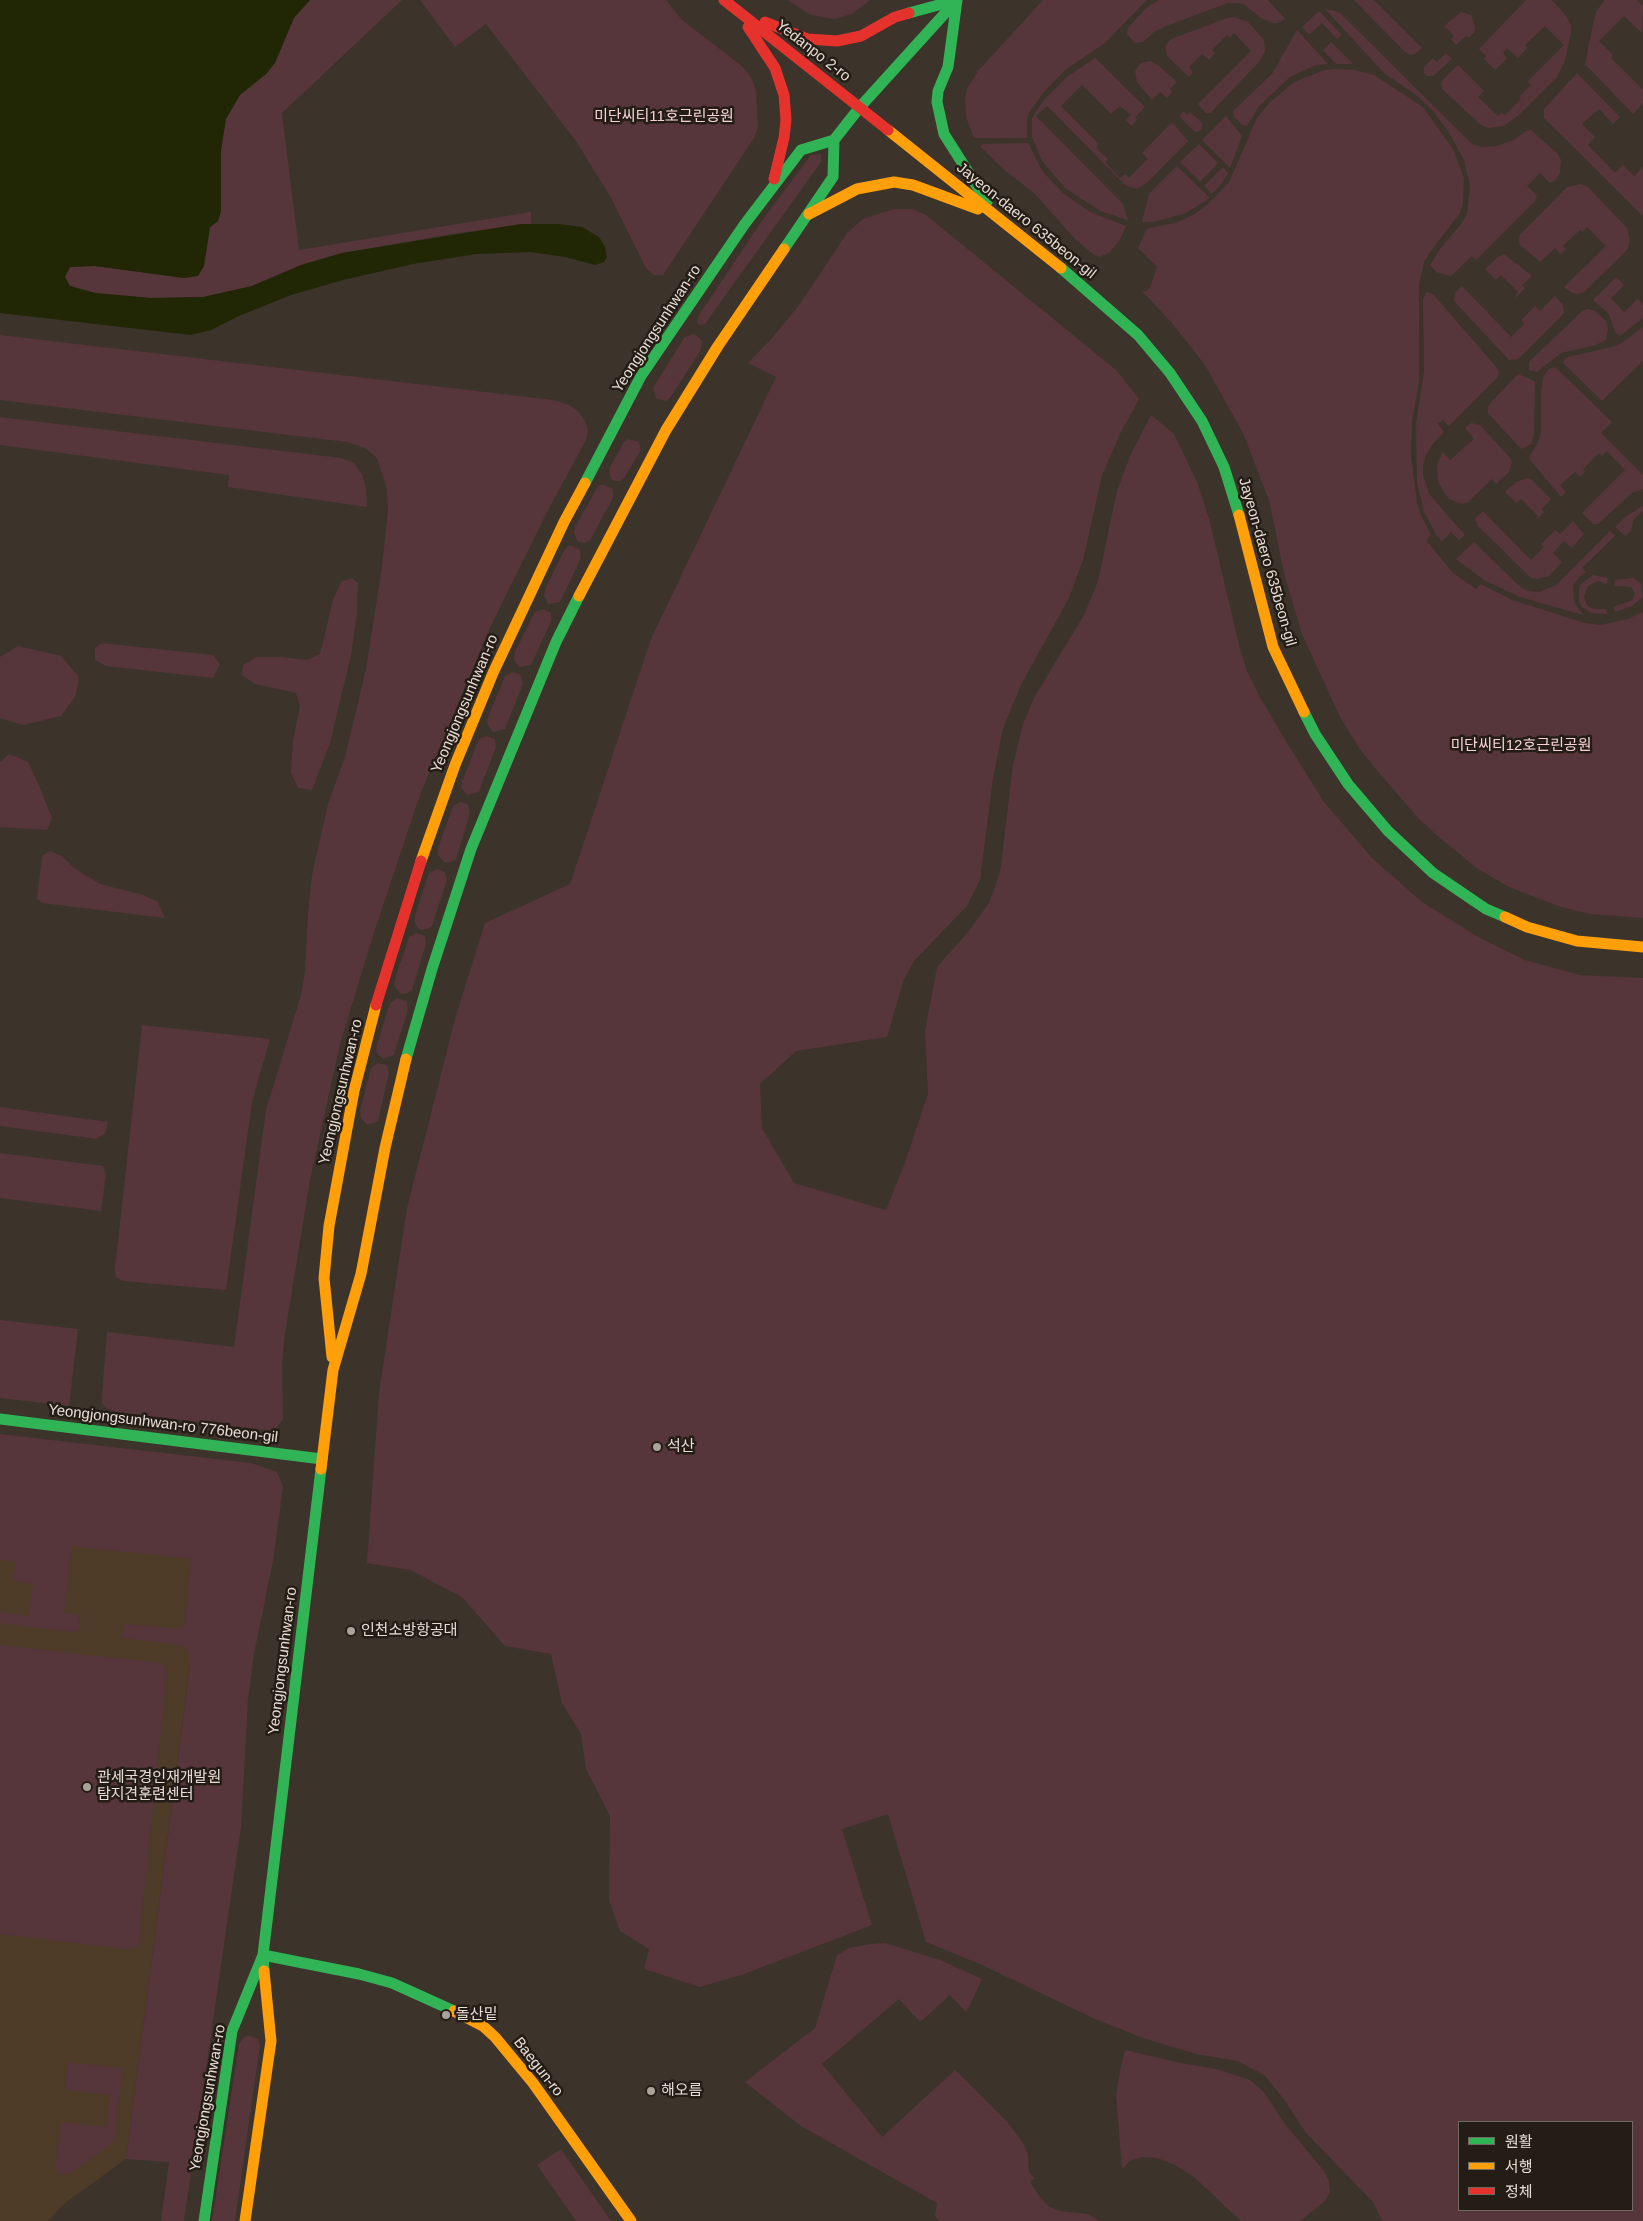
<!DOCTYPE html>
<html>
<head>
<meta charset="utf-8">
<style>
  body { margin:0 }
  #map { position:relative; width:1643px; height:2221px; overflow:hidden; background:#3c332b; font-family:Helvetica,"Noto Sans KR",sans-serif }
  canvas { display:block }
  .legend { position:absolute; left:1458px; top:2121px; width:175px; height:90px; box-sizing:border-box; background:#241d16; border:1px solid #726a62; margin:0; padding:6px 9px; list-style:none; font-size:15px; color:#e7ddd4 }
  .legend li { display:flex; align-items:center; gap:10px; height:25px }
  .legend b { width:25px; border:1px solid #726a62 }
</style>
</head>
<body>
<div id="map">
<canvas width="1643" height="2221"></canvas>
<ul class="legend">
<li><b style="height:6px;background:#30b455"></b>원활</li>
<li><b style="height:6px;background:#ff9f0a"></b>서행</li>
<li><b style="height:6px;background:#e5322d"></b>정체</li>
</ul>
</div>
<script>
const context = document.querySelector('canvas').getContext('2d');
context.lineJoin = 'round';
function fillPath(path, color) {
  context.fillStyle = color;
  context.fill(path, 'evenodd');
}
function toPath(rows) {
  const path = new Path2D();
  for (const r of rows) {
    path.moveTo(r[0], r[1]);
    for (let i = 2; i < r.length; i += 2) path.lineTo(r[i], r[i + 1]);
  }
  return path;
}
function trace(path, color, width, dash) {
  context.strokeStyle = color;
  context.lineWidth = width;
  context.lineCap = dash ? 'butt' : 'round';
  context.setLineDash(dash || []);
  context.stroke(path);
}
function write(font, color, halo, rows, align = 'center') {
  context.font = font + ' Helvetica,"Noto Sans KR",sans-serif';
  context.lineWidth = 5;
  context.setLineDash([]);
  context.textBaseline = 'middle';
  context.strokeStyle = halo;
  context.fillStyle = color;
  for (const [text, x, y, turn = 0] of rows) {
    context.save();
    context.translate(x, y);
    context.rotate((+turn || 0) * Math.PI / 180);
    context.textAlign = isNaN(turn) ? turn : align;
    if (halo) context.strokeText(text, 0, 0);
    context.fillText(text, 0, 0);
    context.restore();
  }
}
const built = toPath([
  [0,1508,207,1533,126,2159,65,2203,48,2221,0,2221]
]);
const green = toPath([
  [310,0,402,0,282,113,299,250,531,212,531,224,451,234,342,253,301,265,252,286,203,297,151,298,95,293,70,286,65,277,70,267,94,266,184,278,198,276,204,266,210,227,218,221,221,211,221,151,225,119,240,95,266,74,274,63,294,18],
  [420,0,666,0,682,20,742,66,751,77,756,90,758,128,754,138,663,275,654,275,646,268,611,198,576,141,486,24,455,47],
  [787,0,870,0,852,14,835,19,811,15],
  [1043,0,1147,0,1105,43,1065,70,1044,92,1030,111,1027,119,1027,138,974,138,966,117,965,97,967,89,978,71],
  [1159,0,1268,0,1285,19,1278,23,1273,23,1261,18,1243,4,1228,3,1166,26,1154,32,1143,42,1135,43,1127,34,1128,28,1147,7],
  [1354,0,1374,0,1422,48,1415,54,1410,55,1405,52],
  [1526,0,1552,0,1566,16,1571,25,1571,33,1565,61,1557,77,1520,114,1504,126,1488,128,1481,125,1442,89,1441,82,1458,65,1484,91,1478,97,1498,116,1502,113,1505,115,1521,99,1519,97,1531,85,1528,81,1564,45,1545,26,1525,45,1527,48,1518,58,1507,48,1503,53,1507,58,1495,70,1484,59,1486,56,1479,49],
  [1605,0,1637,0,1643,6,1642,33,1624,16,1599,41,1613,55,1611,58,1643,90,1643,103,1633,114,1585,64,1594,19,1597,10],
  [1326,10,1332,10,1340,13,1472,144,1481,147,1497,146,1514,140,1526,131,1531,130,1558,154,1561,160,1560,173,1555,181,1550,183,1540,173,1527,186,1537,196,1535,201,1476,260,1472,256,1451,276,1436,272,1430,265,1440,249,1462,223,1467,213,1470,187,1464,160,1448,131,1433,111,1415,94,1385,74],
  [1319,11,1342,35,1337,39,1322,23,1309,35,1302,27],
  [1461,12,1471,15,1475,27,1474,33,1468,38,1466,36,1456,45,1451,39,1454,36,1444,26],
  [1235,17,1248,22,1264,40,1265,52,1259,62,1218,105,1211,113,1206,113,1198,104,1251,51,1234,33,1230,38,1227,35,1212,50,1215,53,1209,60,1202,54,1189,67,1193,72,1189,77,1167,56,1165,46,1171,39,1227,18],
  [1297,30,1328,64,1316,65,1290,77,1259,106,1249,123,1247,126,1243,125,1234,117,1233,111,1272,74],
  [1331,42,1353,64,1336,64,1323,50],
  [1446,53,1452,59,1433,76,1427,76,1424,73,1424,67,1433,58,1437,62],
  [1095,58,1145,107,1135,117,1137,120,1131,126,1126,120,1131,115,1120,106,1111,114,1082,85,1061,106,1099,144,1096,148,1108,159,1105,162,1120,178,1125,174,1129,178,1148,159,1142,153,1172,122,1188,141,1147,183,1136,189,1125,185,1047,106,1036,116,1123,204,1128,220,1100,211,1065,188,1042,161,1032,137,1032,118,1043,101,1068,76],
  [1150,61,1159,66,1177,82,1170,89,1172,92,1167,98,1160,92,1152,100,1137,82,1135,71,1138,66,1141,63],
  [1337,69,1355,70,1374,75,1423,107,1453,149,1464,178,1463,203,1460,213,1430,252,1424,262,1419,286,1419,382,1412,422,1411,456,1417,502,1421,515,1431,535,1426,540,1453,573,1476,589,1481,584,1512,600,1585,623,1600,625,1628,619,1642,612,1643,614,1643,918,1590,914,1561,907,1509,887,1478,869,1440,838,1418,818,1376,769,1359,748,1340,717,1302,634,1285,577,1269,501,1244,435,1205,365,1172,323,1142,291,1147,291,1150,287,1157,267,1138,248,1145,232,1148,228,1175,223,1193,215,1207,205,1229,182,1257,118,1268,104,1290,85,1301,79,1325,70],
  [1577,73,1620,117,1613,124,1599,109,1582,124,1595,137,1588,145,1615,173,1623,165,1634,176,1643,167,1643,216,1544,118,1544,109],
  [1184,111,1187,115,1190,112,1202,123,1202,129,1197,132,1194,131,1179,116],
  [1226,116,1242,136,1230,168,1202,140],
  [1028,143,1043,172,1063,193,1090,212,1126,226,1120,240,1109,253,1099,257,1093,254,1075,239,1035,194,1002,168,980,146,983,144],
  [1199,144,1218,163,1200,182,1180,162],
  [821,154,821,162,705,324,699,325,697,322,699,315,761,222,811,155],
  [1177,166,1210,198,1186,213,1154,222,1142,222,1149,194],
  [1223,167,1228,173,1222,183,1212,194,1204,186],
  [1581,184,1588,187,1627,228,1630,241,1628,248,1623,254,1583,293,1577,294,1572,293,1564,287,1606,246,1587,227,1582,232,1580,230,1563,246,1566,249,1561,254,1555,248,1540,262,1520,245,1519,240,1520,235,1567,187],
  [894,209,912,209,926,215,1116,370,1139,399,1121,432,1102,475,1083,560,1069,598,1022,683,1003,728,993,778,980,880,967,906,914,961,904,979,887,1037,796,1051,760,1084,762,1128,794,1183,886,1210,906,1160,928,1094,925,1031,937,967,968,932,989,903,1000,873,1013,765,1023,724,1035,696,1084,615,1098,581,1117,491,1130,456,1151,415,1174,434,1198,484,1210,522,1239,645,1247,671,1260,697,1284,738,1324,802,1372,858,1422,902,1480,938,1525,960,1580,975,1643,978,1643,2221,1382,2221,1373,2202,1306,2133,1283,2098,1264,2075,1237,2061,1196,2054,1143,2038,1093,2018,982,1965,926,1942,888,1814,842,1829,872,1925,744,1974,700,1987,644,1969,649,1949,620,1931,609,1900,610,1816,586,1769,581,1734,562,1703,551,1654,505,1646,462,1597,410,1570,367,1563,379,1393,407,1208,455,1019,485,923,570,884,651,639,776,377,748,363,772,338,800,304,847,233,863,219],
  [1459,2122,1632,2122,1632,2210,1459,2210],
  [1504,254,1532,276,1522,285,1525,288,1514,299,1518,292,1501,275,1496,280,1485,269,1498,257],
  [1616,277,1624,285,1611,298,1624,312,1638,299,1643,305,1643,318,1620,336,1615,332,1609,314,1593,300],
  [1462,286,1511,337,1524,324,1521,320,1535,306,1540,311,1555,296,1563,305,1564,313,1518,359,1509,360,1454,301,1455,293],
  [1427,292,1433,294,1498,369,1499,372,1498,377,1449,426,1443,420,1438,424,1444,432,1432,445,1426,455,1423,466,1423,475,1429,494,1465,535,1459,540,1451,532,1442,541,1437,536,1424,512,1417,482,1416,424,1424,371,1423,299],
  [1588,309,1595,311,1606,321,1608,328,1606,340,1596,345,1561,353,1537,372,1529,370,1529,362,1583,310],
  [1643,327,1643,361,1602,401,1563,363,1565,358,1572,356,1612,347,1623,342],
  [692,334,696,335,702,341,701,350,670,398,666,401,656,398,653,388,684,338],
  [0,335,553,400,569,405,578,411,585,421,588,431,586,440,546,514,488,632,420,795,372,939,340,1044,310,1180,285,1334,282,1364,283,1419,274,1431,115,1412,107,1408,102,1403,102,1395,107,1332,234,1347,266,1110,301,995,305,972,308,913,312,875,328,804,345,757,366,669,382,567,388,510,387,489,377,458,365,448,347,442,0,400],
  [1555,367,1612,422,1601,433,1643,475,1643,489,1632,493,1598,524,1593,524,1582,513,1625,470,1607,451,1602,456,1599,453,1583,469,1585,472,1580,477,1575,472,1560,485,1566,492,1561,497,1530,460,1530,456,1539,440,1541,432,1541,392,1543,377,1549,369],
  [1518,374,1534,381,1535,383,1534,435,1531,444,1521,449,1488,413,1488,407,1491,402],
  [0,417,341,458,354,463,362,474,366,488,367,507,228,487,229,475,0,445],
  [1471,423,1480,425,1511,459,1512,463,1509,472,1496,484,1492,479,1468,502,1462,504,1449,499,1445,494,1438,482,1437,464,1443,452,1450,460,1474,439,1465,428],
  [628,439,639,442,641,450,624,478,621,481,615,481,611,479,609,469,624,442],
  [1527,478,1532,480,1551,499,1542,509,1544,512,1534,522,1538,516,1521,499,1516,503,1505,492,1516,482],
  [600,485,605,485,613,489,613,498,590,540,585,543,578,542,574,533,575,527,597,488],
  [1643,506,1643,511,1634,519,1631,530,1625,536,1615,527,1625,517],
  [1483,511,1531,560,1544,547,1541,544,1555,530,1560,534,1573,521,1584,534,1572,548,1564,541,1553,553,1562,562,1549,576,1537,579,1531,578,1478,526,1475,519],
  [1610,531,1615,536,1582,568,1586,572,1580,576,1573,586,1574,602,1583,615,1520,597,1484,580,1456,559,1474,542,1519,586,1528,591,1539,592,1556,585],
  [568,546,572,546,580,550,581,558,560,602,548,604,544,595,545,589,565,549],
  [1593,575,1608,578,1607,584,1598,581,1588,586,1584,596,1585,601,1588,606,1594,609,1606,609,1607,614,1592,613,1582,607,1579,602,1579,590,1580,585],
  [352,578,358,583,357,614,351,655,330,743,312,790,298,788,291,773,293,740,300,706,296,693,255,684,242,675,243,665,257,657,281,657,307,660,320,654,333,600,341,582],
  [1633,578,1641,583,1643,597,1632,606,1615,612,1613,607,1632,600,1635,593,1631,587,1614,586,1615,580],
  [543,609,551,613,551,621,531,665,519,667,514,659,515,652,535,612],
  [102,643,213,655,220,664,213,678,106,666,95,660,95,648],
  [18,646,61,656,79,677,76,695,61,716,23,725,0,718,0,657],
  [513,672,521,675,523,684,505,729,493,732,487,724,488,717,505,676],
  [487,736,495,739,496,747,479,792,467,795,461,787,462,781,479,739],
  [9,754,28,762,38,783,52,818,47,830,0,827,0,762],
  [460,802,468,804,470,813,456,859,450,862,444,862,438,855,438,848,453,806],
  [50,851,62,856,74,868,100,884,143,895,158,902,165,918,42,903,37,899,42,856],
  [437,869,445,872,447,880,432,926,427,929,421,930,417,927,415,922,415,915,429,873],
  [416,933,425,936,426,944,412,990,407,993,401,994,394,986,395,979,409,937],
  [397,998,406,1001,408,1009,394,1055,383,1059,376,1052,377,1045,390,1003],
  [142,1025,270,1039,252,1102,226,1290,123,1281,116,1277,115,1268],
  [378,1063,387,1065,389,1073,378,1121,367,1125,361,1118,360,1111,371,1068],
  [0,1107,108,1122,106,1132,97,1139,0,1126],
  [0,1153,103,1166,106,1174,101,1211,0,1198],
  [0,1320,78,1329,69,1406,0,1398],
  [0,1434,251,1463,277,1472,283,1487,273,1561,254,1654,248,1699,241,1827,184,2221,161,2221,169,2162,126,2159,190,1666,188,1652,181,1645,122,1638,124,1624,184,1629,191,1559,72,1546,64,1613,79,1615,80,1629,74,1632,0,1623,0,1612,29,1616,33,1584,13,1581,16,1562,0,1560],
  [0,1645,159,1663,165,1667,167,1673,139,1942,136,1948,123,1949,0,1934],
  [885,1943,940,1960,982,1979,973,1999,966,2012,950,1995,920,2022,899,1999,822,2064,882,2137,955,2070,1008,2123,1023,2143,1028,2155,1029,2172,1035,2178,1030,2182,1040,2197,1048,2206,1060,2211,1088,2214,1099,2221,939,2221,935,2216,937,2203,801,2126,745,2082,815,2028,837,1955,849,1948,871,1944],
  [248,2035,258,2039,260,2045,235,2221,212,2221,239,2044,243,2038],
  [1125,2050,1181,2063,1216,2069,1250,2080,1263,2091,1285,2124,1324,2171,1329,2181,1330,2192,1325,2201,1300,2221,1241,2221,1194,2177,1175,2165,1157,2158,1142,2157,1130,2161,1122,2169,1116,2095,1120,2071],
  [68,2062,123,2068,114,2139,110,2145,71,2173,63,2175,55,2170,61,2122,106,2127,110,2095,65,2090],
  [561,2149,611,2221,576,2221,537,2165]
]);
const water = toPath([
  [0,0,310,0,294,18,275,63,266,74,240,95,226,119,221,151,221,211,218,221,210,227,204,266,198,276,184,278,95,266,70,267,65,277,70,286,95,293,151,298,203,297,252,286,301,265,342,253,520,224,558,224,582,227,599,237,605,247,607,257,604,262,595,265,565,257,530,252,476,254,413,264,343,280,291,295,239,316,211,330,191,335,0,313]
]);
const fast = toPath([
  [909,13,957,0,948,67,938,91,937,102,944,134,987,202],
  [784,249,833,177,834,140,860,107,957,0],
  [1061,268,1138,335,1170,373,1202,421,1224,467,1239,515],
  [585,483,641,376,744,225,801,150,834,140],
  [1304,712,1315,734,1348,784,1388,831,1433,873,1486,909,1505,917],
  [406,1059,432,969,471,849,556,642,579,596],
  [0,1419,322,1459],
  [264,1971,263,1955,321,1469],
  [204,2221,232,2031,263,1955,359,1974,392,1983,454,2011]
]);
const slow = toPath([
  [888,130,1061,268],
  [809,214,857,189,894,182,913,185,978,209],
  [1239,515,1273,647,1304,712],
  [579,596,666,430,718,346,784,249],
  [421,861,455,765,493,673,564,522,585,483],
  [1505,917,1527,927,1577,941,1643,947],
  [332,1357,324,1278,329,1226,354,1091,376,1005],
  [321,1469,333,1370,361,1274,385,1148,406,1059],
  [454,2011,483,2026,495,2037,533,2083,631,2221],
  [245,2221,271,2041,264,1971]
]);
const jam = toPath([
  [724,0,888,130],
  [765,22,808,39,837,41,861,36,895,17,909,13],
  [748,27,775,68,784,95,786,120,784,138,774,179],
  [376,1005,421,861]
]);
const markers = [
  [657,1447,5,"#aba299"],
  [351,1631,5,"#aba299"],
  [87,1787,5,"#aba299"],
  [446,2015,5,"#aba299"],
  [651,2091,5,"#aba299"]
];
const streetNames = [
  ["Yedanpo 2-ro",813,51,38],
  ["Jayeon-daero 635beon-gil",1026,221,39],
  ["Yeongjongsunhwan-ro",657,329,-57],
  ["Jayeon-daero 635beon-gil",1267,562,74],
  ["Yeongjongsunhwan-ro",465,704,-67],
  ["Yeongjongsunhwan-ro",341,1092,-77],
  ["Yeongjongsunhwan-ro 776beon-gil",163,1424,7],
  ["Yeongjongsunhwan-ro",283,1661,-83],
  ["Baegun-ro",538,2067,52],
  ["Yeongjongsunhwan-ro",208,2098,-80]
];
const parkNames = [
  ["미단씨티11호근린공원",664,117],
  ["미단씨티12호근린공원",1521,746]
];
const poiNames = [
  ["석산",667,1447],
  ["인천소방항공대",361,1631],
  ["관세국경인재개발원",97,1778],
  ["탐지견훈련센터",97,1795],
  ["돌산밑",456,2015],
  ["해오름",661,2091]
];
fillPath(built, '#4e3b28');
fillPath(green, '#56363b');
fillPath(water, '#212705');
trace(fast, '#30b455', 11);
trace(slow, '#ff9f0a', 11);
trace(jam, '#e5322d', 11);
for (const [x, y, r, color] of markers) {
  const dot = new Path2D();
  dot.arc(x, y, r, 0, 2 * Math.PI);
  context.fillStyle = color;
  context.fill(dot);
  trace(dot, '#241d16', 2);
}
write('15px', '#e7ddd4', '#241d16', streetNames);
write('15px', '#f5d1d6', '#241d16', parkNames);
write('15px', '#e7ddd4', '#241d16', poiNames, 'left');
</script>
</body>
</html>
